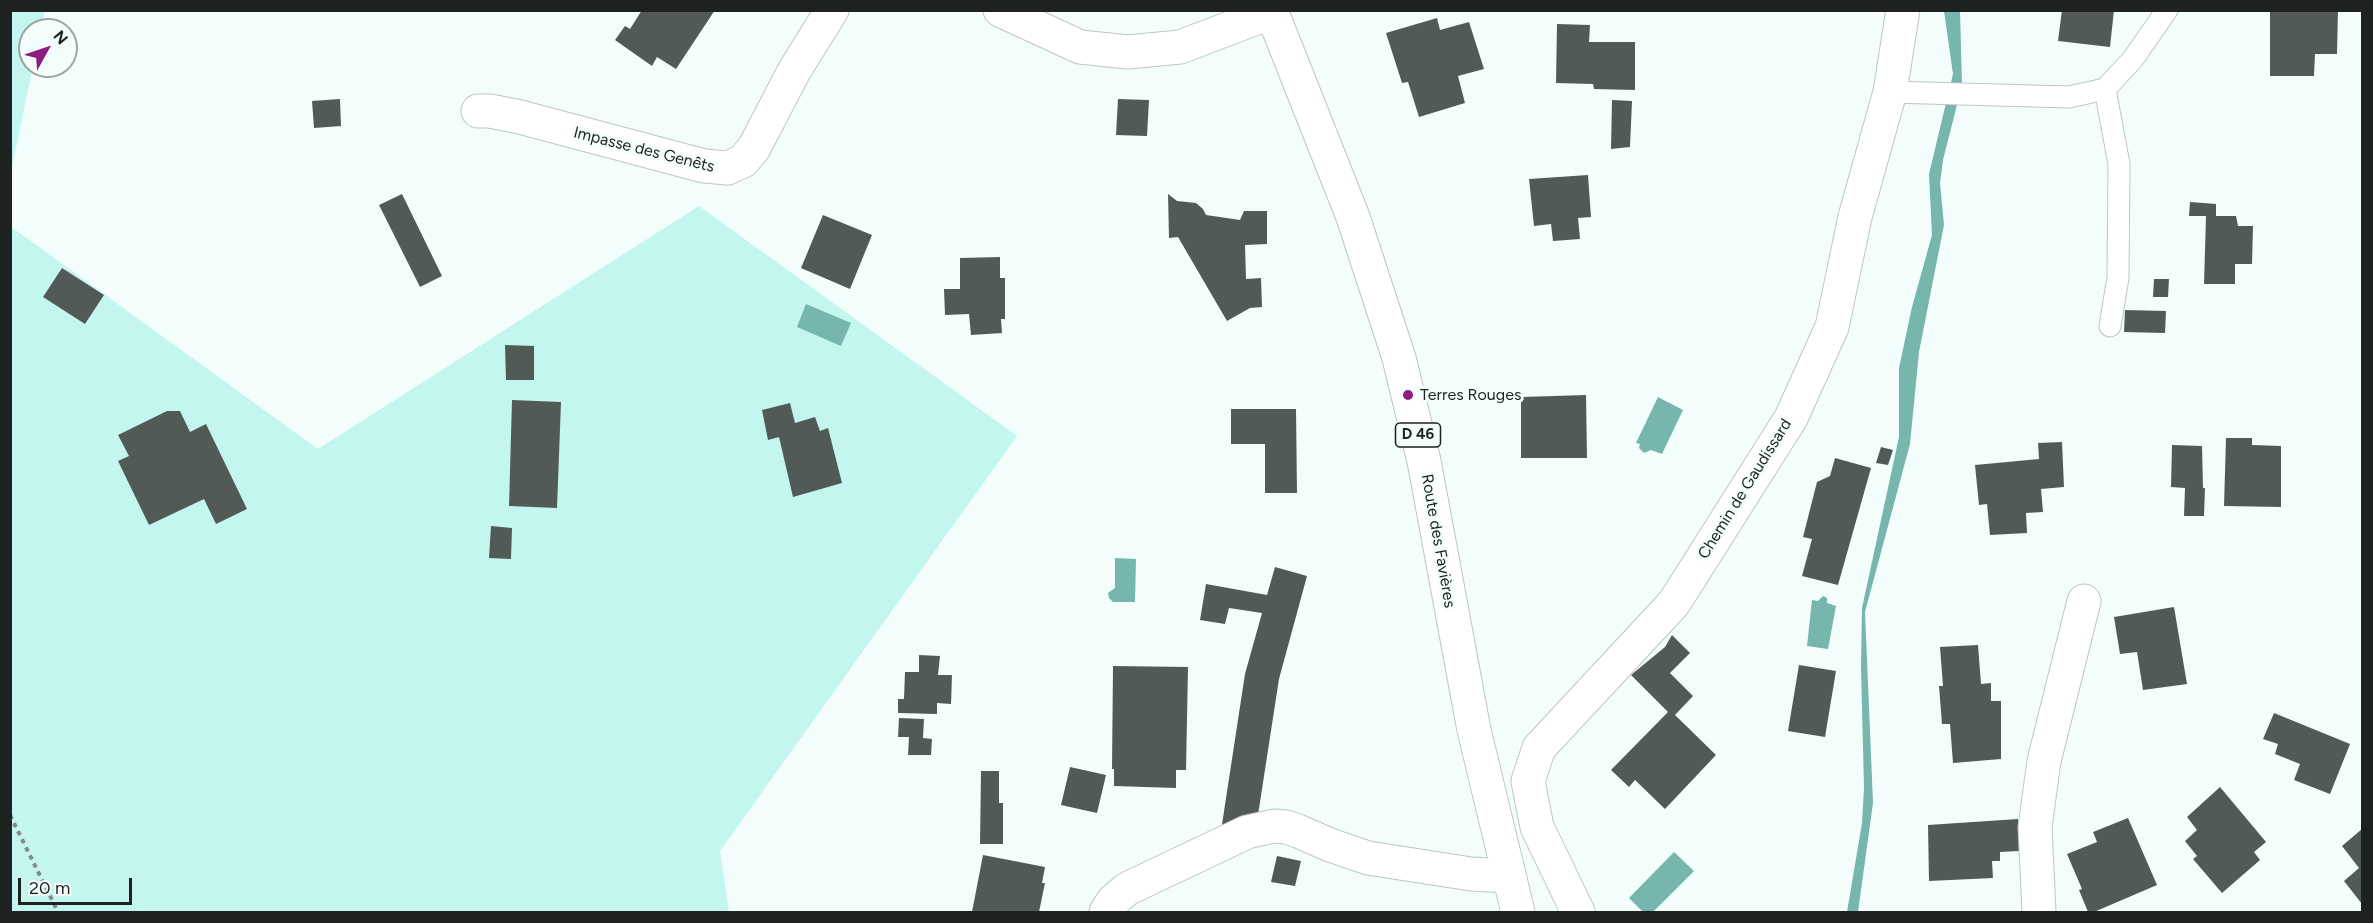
<!DOCTYPE html>
<html>
<head>
<meta charset="utf-8">
<style>
  body { margin:0 }
  #map { position:relative; width:2373px; height:923px; overflow:hidden; background:#f3fdfb; font-family:Figtree,sans-serif }
  canvas { display:block }
  .frame { position:absolute; inset:0; border:12px solid #1d2120; pointer-events:none }
  .north { position:absolute; left:18px; top:18px; width:60px; height:60px; box-sizing:border-box; background:#f3fdfb; border:2px solid #9da5a3; border-radius:50%; rotate:50deg; font-size:16px; font-weight:700; line-height:24px; text-align:center; color:#1d2120 }
  .north::after { content:''; display:block; margin:auto; width:21px; height:27px; background:#8d1d80; clip-path:polygon(50% 0,100% 100%,50% 72%,0 100%) }
  .scale { position:absolute; left:18px; top:878px; width:114px; height:27px; box-sizing:border-box; border:3px solid #1d2120; border-top:0; padding-left:8px; font-size:18px; line-height:21px; white-space:nowrap; color:#1d2120; -webkit-text-stroke:4px #f3fdfb; paint-order:stroke }
</style>
</head>
<body>
<div id="map">
<canvas width="2373" height="923"></canvas>
<div class="frame"></div>
<div class="north">N</div>
<div class="scale">20 m</div>
</div>
<script>
const context = document.querySelector('canvas').getContext('2d');
context.lineJoin = 'round';
function fillPath(path, color) {
  context.fillStyle = color;
  context.fill(path, 'evenodd');
}
function toPath(rows) {
  const path = new Path2D();
  for (const r of rows) {
    path.moveTo(r[0], r[1]);
    for (let i = 2; i < r.length; i += 2) path.lineTo(r[i], r[i + 1]);
  }
  return path;
}
function trace(path, color, width, dash) {
  context.strokeStyle = color;
  context.lineWidth = width;
  context.lineCap = dash ? 'butt' : 'round';
  context.setLineDash(dash || []);
  context.stroke(path);
}
function write(font, color, halo, rows, align = 'center') {
  context.font = font + ' Figtree,sans-serif';
  context.lineWidth = 6;
  context.setLineDash([]);
  context.textBaseline = 'middle';
  context.strokeStyle = halo;
  context.fillStyle = color;
  for (const [text, x, y, turn = 0] of rows) {
    context.save();
    context.translate(x, y);
    context.rotate((+turn || 0) * Math.PI / 180);
    context.textAlign = isNaN(turn) ? turn : align;
    if (halo) context.strokeText(text, 0, 0);
    context.fillText(text, 0, 0);
    context.restore();
  }
}
const green = toPath([
  [11,10,45,11,41,30,30,30,30,66,33,66,11,172],
  [699,206,1017,436,720,851,729,912,11,912,10,226,318,449]
]);
const water = toPath([
  [1944,11,1960,11,1962,85,1943,160,1940,183,1944,225,1919,352,1910,444,1865,612,1873,803,1858,912,1847,912,1862,823,1864,788,1861,668,1862,608,1899,437,1899,368,1912,307,1932,235,1929,174,1953,74],
  [806,304,851,323,841,346,797,327],
  [1658,397,1683,410,1662,454,1651,450,1644,453,1639,448,1640,444,1636,443],
  [1115,558,1136,559,1135,602,1113,602,1109,598,1108,593,1115,588],
  [1823,596,1827,598,1827,603,1836,606,1828,649,1807,646,1812,600,1818,601],
  [1674,852,1694,871,1653,912,1643,912,1629,898]
]);
const building = toPath([
  [642,10,715,10,676,69,657,57,652,66,615,40,625,26,630,29],
  [2062,10,2114,10,2110,47,2058,41],
  [2270,10,2338,10,2337,54,2315,54,2314,76,2270,76],
  [1437,18,1440,30,1469,22,1484,69,1458,76,1465,103,1419,117,1408,82,1402,83,1386,33],
  [1557,24,1590,25,1589,42,1635,42,1635,90,1594,89,1593,84,1556,83],
  [340,99,341,126,314,128,312,101],
  [1118,99,1149,100,1147,136,1116,135],
  [1612,100,1632,101,1630,147,1611,149],
  [1588,175,1591,217,1578,218,1580,239,1553,241,1551,224,1534,226,1529,179],
  [402,194,442,276,420,287,379,205],
  [1168,194,1177,201,1196,203,1203,209,1206,215,1240,220,1244,211,1267,211,1267,244,1245,245,1246,279,1261,278,1262,307,1250,308,1227,321,1178,237,1169,238],
  [2190,202,2216,204,2216,216,2236,216,2238,226,2253,226,2252,264,2235,264,2235,284,2204,284,2206,216,2189,216],
  [823,215,872,235,850,289,801,268],
  [1000,257,1000,278,1005,278,1005,319,1001,319,1002,333,971,335,969,314,945,315,944,289,960,289,960,258],
  [62,268,104,295,85,324,43,297],
  [2154,279,2169,279,2168,297,2153,297],
  [2125,310,2166,311,2165,333,2124,332],
  [505,345,534,346,534,380,506,380],
  [1586,395,1587,458,1521,458,1521,397],
  [512,400,561,402,557,508,509,506],
  [790,403,795,423,815,417,820,431,828,428,842,483,793,497,779,437,768,440,762,410],
  [1231,409,1296,409,1297,493,1265,493,1265,444,1231,444],
  [167,411,180,411,190,432,206,424,247,509,216,524,204,499,149,525,118,461,129,456,118,435],
  [2226,438,2252,438,2252,445,2281,446,2281,507,2224,506],
  [2062,442,2064,487,2041,489,2043,512,2026,513,2027,533,1990,535,1987,504,1979,505,1975,465,2039,459,2038,443],
  [2172,445,2202,446,2203,488,2205,488,2204,516,2184,516,2185,488,2171,487],
  [1881,447,1893,450,1888,465,1876,463],
  [1835,458,1871,468,1838,585,1802,576,1812,539,1803,537,1817,482,1830,476],
  [491,526,512,528,511,559,489,558],
  [1275,567,1307,576,1279,679,1258,815,1221,831,1245,674,1262,613,1229,608,1225,624,1200,620,1206,584,1267,595],
  [2174,607,2187,684,2143,690,2137,652,2120,654,2114,617],
  [1672,635,1690,653,1670,673,1693,696,1675,715,1716,755,1665,809,1635,780,1629,787,1611,770,1668,712,1631,675,1665,647],
  [1978,645,1981,684,1991,683,1991,701,2001,701,2001,759,1953,763,1950,724,1942,724,1939,686,1943,686,1940,647],
  [919,655,940,656,938,675,952,675,951,704,937,703,937,714,898,713,898,699,904,699,905,672,919,672],
  [1799,665,1836,671,1825,737,1788,731],
  [1113,666,1188,667,1186,770,1176,770,1176,788,1114,786,1114,769,1112,769],
  [2274,713,2350,744,2330,794,2294,780,2300,764,2275,754,2278,744,2263,739],
  [899,718,924,719,923,738,932,739,931,755,908,755,909,737,898,737],
  [1070,767,1106,775,1097,813,1061,805],
  [981,771,999,771,999,803,1003,803,1003,844,980,844],
  [2220,787,2266,842,2254,852,2260,860,2222,893,2193,859,2197,856,2185,841,2197,830,2187,817],
  [2128,818,2157,885,2094,912,2088,912,2079,890,2082,889,2067,854,2097,842,2093,832],
  [2018,819,2019,851,2000,852,2000,861,1992,861,1993,878,1929,881,1928,825],
  [2362,829,2362,904,2344,881,2359,868,2342,846],
  [983,855,1045,867,1042,883,1045,883,1039,912,972,912],
  [1277,856,1301,861,1295,886,1271,882]
]);
const path = toPath([
  [10,815,58,912]
]);
const service = toPath([
  [2105,89,2119,164,2118,278,2110,326],
  [1890,92,2069,97,2105,89,2133,59,2167,10]
]);
const minor = toPath([
  [1000,10,1080,47,1128,52,1180,47,1272,12],
  [478,111,490,111,520,117,704,166,728,168,743,161,754,148,794,71,832,10],
  [1106,912,1113,901,1127,889,1247,832,1274,826,1286,827,1298,831,1330,845,1368,858,1471,874,1508,876],
  [1578,912,1537,827,1528,781,1539,748,1674,603,1791,418,1832,327,1855,217,1890,92,1903,10],
  [2039,912,2035,827,2044,761,2084,601]
]);
const primary = toPath([
  [1271,10,1353,217,1399,358,1424,461,1474,730,1518,912]
]);
const markers = [
  [1408,395,6,"#8d1d80"]
];
const shields = [
  [1418,435,45]
];
const shieldNames = [
  ["D 46",1418,435]
];
const streetNames = [
  ["Impasse des Genêts",644,150,14],
  ["Chemin de Gaudissard",1745,489,-58],
  ["Route des Favières",1438,541,80]
];
const poiNames = [
  ["Terres Rouges",1420,395]
];
fillPath(green, '#c3f6ee');
fillPath(water, '#76b6ac');
fillPath(building, '#525a58');
trace(service, '#bcc6c4', 23);
trace(minor, '#bcc6c4', 35);
trace(primary, '#bcc6c4', 35);
trace(path, '#858b8a', 4, [4.5, 4.5]);
trace(service, '#fff', 21);
trace(minor, '#fff', 33);
trace(primary, '#fff', 33);
for (const [x, y, r, color] of markers) {
  const dot = new Path2D();
  dot.arc(x, y, r, 0, 2 * Math.PI);
  context.fillStyle = color;
  context.fill(dot);
  trace(dot, '#f3fdfb', 2);
}
for (const [x, y, w] of shields) {
  const box = new Path2D();
  box.roundRect(x - w / 2, y - 12, w, 24, 4.5);
  context.fillStyle = '#f3fdfb';
  context.fill(box);
  trace(box, '#1d2120', 1.5);
}
write('bold 15px', '#1d2120', null, shieldNames);
write('16px', '#1d2120', '#f3fdfb', streetNames);
write('16px', '#1d2120', '#f3fdfb', poiNames, 'left');
</script>
</body>
</html>
